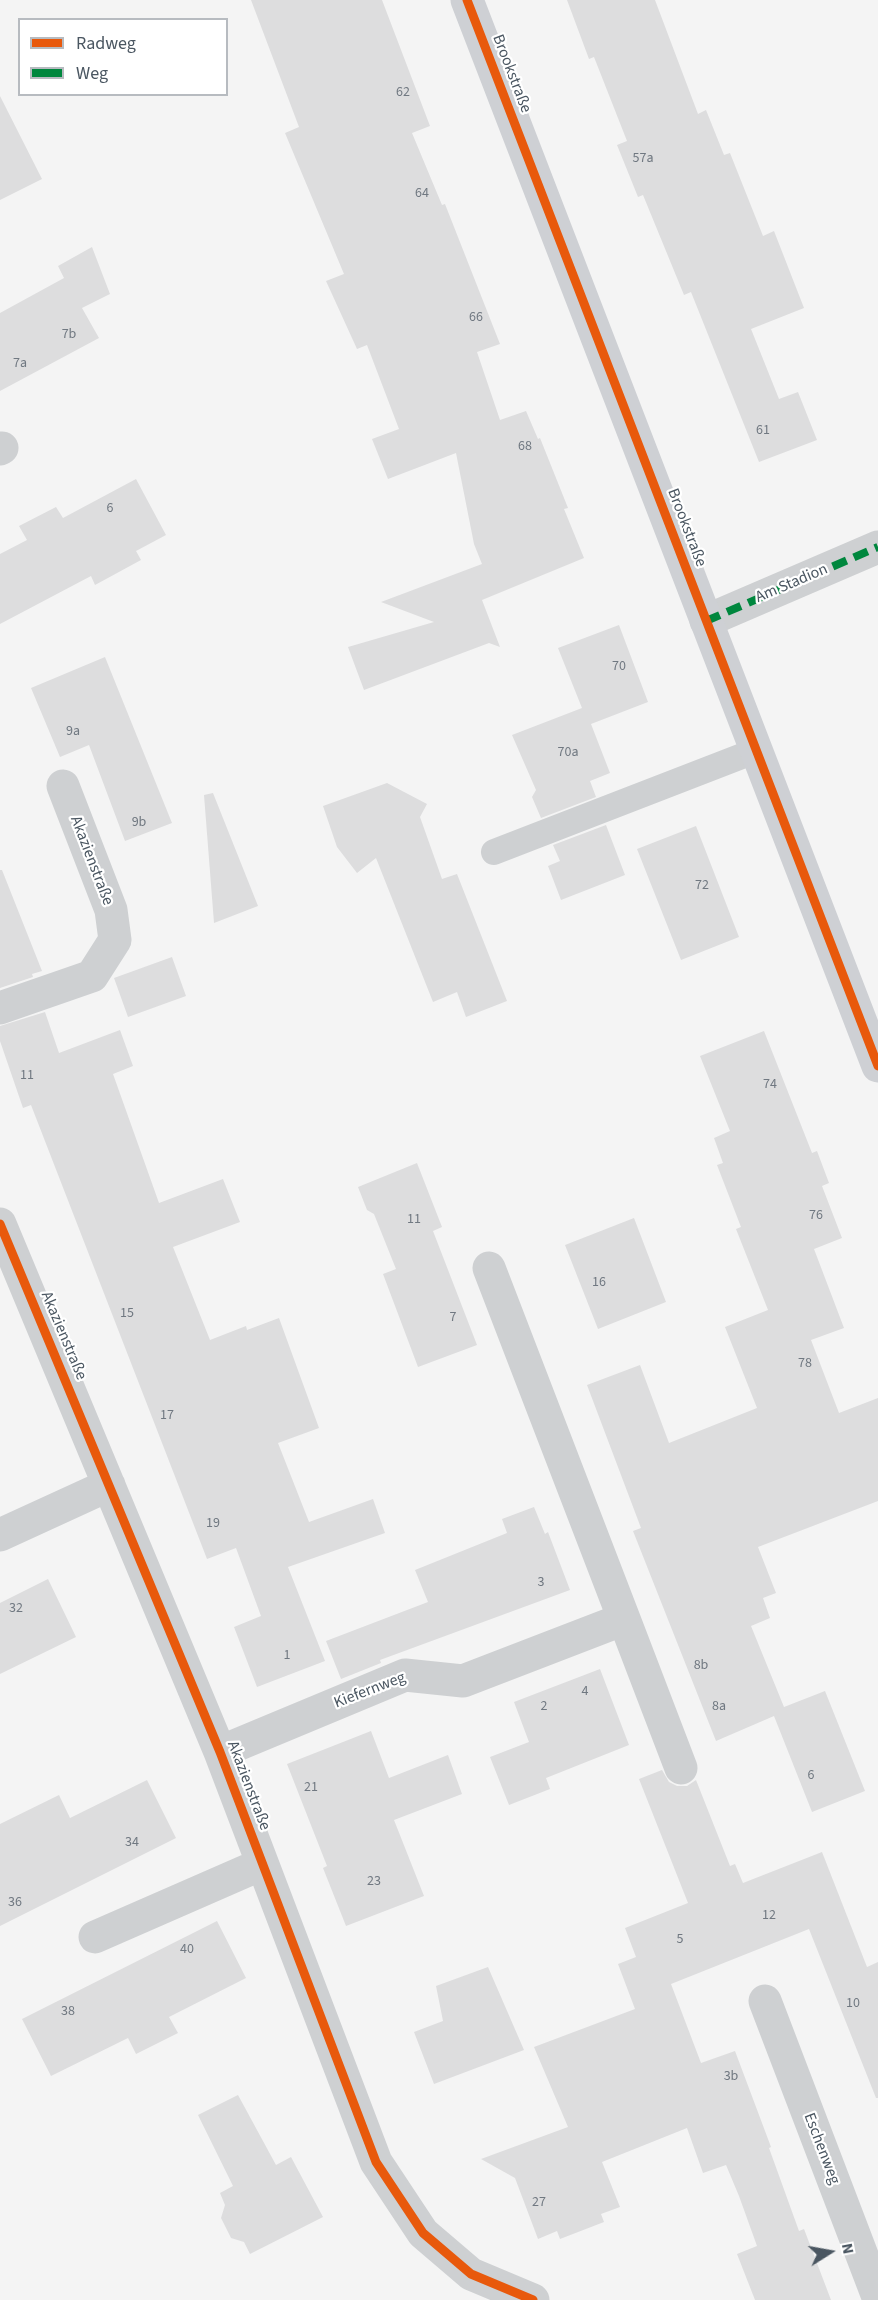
<!DOCTYPE html>
<html>
<head>
<meta charset="utf-8">
<style>
  body { margin:0 }
  #map { position:relative; width:878px; height:2300px; overflow:hidden; background:#f4f4f4; font-family:"Source Sans 3",sans-serif }
  canvas { display:block }
  .legend { position:absolute; left:18px; top:18px; width:210px; height:78px; box-sizing:border-box; background:#fff; border:2px solid #b7bbc0; margin:0; padding:8px 10px; list-style:none; font-size:18px; color:#4a5661 }
  .legend li { display:flex; align-items:center; gap:12px; height:30px }
  .legend b { width:30px; border:2px solid #b7bbc0 }
  .north { position:absolute; left:800px; top:2222px; width:60px; height:60px; -webkit-text-stroke:4px #fff; paint-order:stroke; rotate:79deg; font-size:16px; font-weight:700; line-height:24px; text-align:center; color:#4a5661 }
  .north::after { content:''; display:block; margin:auto; width:21px; height:27px; background:#4a5661; clip-path:polygon(50% 0,100% 100%,50% 72%,0 100%) }
</style>
</head>
<body>
<div id="map">
<canvas width="878" height="2300"></canvas>
<ul class="legend">
<li><b style="height:8px;background:#e8590c"></b>Radweg</li>
<li><b style="height:8px;background:#00873e"></b>Weg</li>
</ul>
<div class="north">N</div>
</div>
<script>
const context = document.querySelector('canvas').getContext('2d');
context.lineJoin = 'round';
function fillPath(path, color) {
  context.fillStyle = color;
  context.fill(path, 'evenodd');
}
function toPath(rows) {
  const path = new Path2D();
  for (const r of rows) {
    path.moveTo(r[0], r[1]);
    for (let i = 2; i < r.length; i += 2) path.lineTo(r[i], r[i + 1]);
  }
  return path;
}
function trace(path, color, width, dash) {
  context.strokeStyle = color;
  context.lineWidth = width;
  context.lineCap = dash ? 'butt' : 'round';
  context.setLineDash(dash || []);
  context.stroke(path);
}
function write(font, color, halo, rows, align = 'center') {
  context.font = font + ' "Source Sans 3",sans-serif';
  context.lineWidth = 4.5;
  context.setLineDash([]);
  context.textBaseline = 'middle';
  context.strokeStyle = halo;
  context.fillStyle = color;
  for (const [text, x, y, turn = 0] of rows) {
    context.save();
    context.translate(x, y);
    context.rotate((+turn || 0) * Math.PI / 180);
    context.textAlign = isNaN(turn) ? turn : align;
    if (halo) context.strokeText(text, 0, 0);
    context.fillText(text, 0, 0);
    context.restore();
  }
}
const building = toPath([
  [251,0,382,0,430,126,412,133,442,205,445,204,500,344,477,352,500,420,526,411,538,439,540,438,568,508,564,509,584,558,482,600,500,647,489,643,364,690,348,647,434,622,381,602,482,564,474,544,456,453,388,479,372,439,399,429,367,345,357,349,326,281,344,274,285,133,299,127],
  [567,0,655,0,698,114,706,110,724,155,730,153,763,236,774,231,804,308,751,329,779,399,798,392,817,440,759,462,691,292,684,295,643,195,638,197,617,145,627,141,594,57,589,59],
  [0,96,42,179,0,200],
  [92,247,110,294,82,308,99,338,0,391,0,313,64,278,58,266],
  [136,479,166,535,136,551,141,560,95,585,91,576,0,624,0,554,27,540,19,526,56,507,63,518],
  [619,625,648,702,591,724,610,773,590,781,596,797,541,818,532,797,536,790,512,735,582,708,558,648],
  [105,657,172,823,125,841,89,745,60,757,31,688],
  [387,783,427,804,420,817,442,879,457,874,507,1001,466,1017,457,992,433,1002,376,858,357,873,337,847,323,806],
  [213,793,258,906,214,923,204,795],
  [606,825,625,875,561,900,548,866,560,861,553,845],
  [696,826,739,937,681,960,637,849],
  [0,870,2,870,42,971,32,974,33,977,0,988],
  [172,957,186,996,128,1017,114,978],
  [45,1012,59,1053,120,1030,133,1066,113,1074,159,1203,223,1179,240,1222,173,1247,210,1340,246,1326,247,1330,279,1318,319,1428,278,1443,309,1522,373,1499,385,1533,288,1567,325,1661,257,1687,234,1627,261,1616,236,1548,207,1559,31,1105,23,1108,0,1041,0,1026],
  [764,1031,812,1153,817,1151,829,1183,822,1186,842,1238,814,1249,844,1328,811,1340,839,1413,878,1398,878,1501,758,1547,776,1593,763,1598,770,1618,751,1626,784,1707,825,1691,865,1791,812,1812,774,1716,716,1741,633,1531,641,1528,587,1385,640,1365,669,1443,757,1408,725,1327,768,1310,736,1229,741,1227,717,1165,723,1163,714,1138,730,1131,700,1056],
  [417,1163,442,1227,433,1231,477,1345,418,1367,383,1274,396,1269,374,1214,367,1210,358,1187],
  [634,1218,666,1302,598,1329,565,1245],
  [534,1507,545,1534,548,1532,570,1590,380,1660,381,1663,341,1679,326,1641,428,1602,415,1570,507,1533,502,1519],
  [48,1579,76,1637,0,1674,0,1603],
  [600,1669,629,1745,546,1778,550,1789,509,1805,490,1757,529,1742,514,1702],
  [371,1731,389,1778,448,1755,462,1794,394,1820,424,1896,346,1926,323,1868,327,1866,287,1764],
  [662,1770,669,1782,677,1786,687,1786,696,1780,730,1866,735,1864,743,1883,822,1852,867,1967,878,1962,878,2098,876,2098,809,1929,671,1984,701,2063,735,2051,771,2147,769,2148,799,2231,804,2229,831,2300,755,2300,737,2254,757,2246,739,2196,726,2165,703,2173,687,2128,602,2162,620,2207,601,2214,604,2222,560,2239,557,2231,538,2239,515,2178,481,2159,568,2127,534,2047,635,2009,618,1964,636,1957,625,1928,688,1903,639,1779],
  [147,1780,176,1838,0,1926,0,1824,59,1795,70,1818],
  [217,1921,246,1978,169,2017,178,2033,136,2054,128,2038,51,2076,22,2019],
  [488,1967,524,2050,434,2084,414,2032,443,2021,436,1986],
  [238,2095,276,2165,291,2157,323,2217,250,2254,244,2242,231,2238,221,2218,225,2205,220,2193,233,2186,198,2115]
]);
const lane = toPath([
  [494,852,755,751]
]);
const street = toPath([
  [0,449,2,448],
  [706,621,878,547],
  [0,1008,92,976,115,940,111,910,63,786],
  [0,1224,220,1752,376,2162,423,2233,471,2274,533,2300],
  [0,1535,109,1485],
  [624,1619,681,1768],
  [220,1752,405,1675,463,1681,624,1619,489,1268],
  [95,1937,262,1864],
  [765,2001,878,2297]
]);
const secondary = toPath([
  [467,0,878,1066]
]);
const quiet = toPath([
  [706,621,878,547]
]);
const cycleway = toPath([
  [467,0,878,1066],
  [0,1224,220,1752,376,2162,423,2233,471,2274,533,2300]
]);
const numberNames = [
  ["62",403,93],
  ["57a",643,159],
  ["64",422,194],
  ["66",476,318],
  ["7b",69,335],
  ["7a",20,364],
  ["61",763,431],
  ["68",525,447],
  ["6",110,509],
  ["70",619,667],
  ["9a",73,732],
  ["70a",568,753],
  ["9b",139,823],
  ["72",702,886],
  ["11",27,1076],
  ["74",770,1085],
  ["76",816,1216],
  ["11",414,1220],
  ["16",599,1283],
  ["15",127,1314],
  ["7",453,1318],
  ["78",805,1364],
  ["17",167,1416],
  ["19",213,1524],
  ["3",541,1583],
  ["32",16,1609],
  ["1",287,1656],
  ["8b",701,1666],
  ["4",585,1692],
  ["2",544,1707],
  ["8a",719,1707],
  ["6",811,1776],
  ["21",311,1788],
  ["34",132,1843],
  ["23",374,1882],
  ["36",15,1903],
  ["12",769,1916],
  ["5",680,1940],
  ["40",187,1950],
  ["10",853,2004],
  ["38",68,2012],
  ["3b",731,2077],
  ["27",539,2203]
];
const streetNames = [
  ["Brookstraße",511,74,69],
  ["Brookstraße",686,528,69],
  ["Am Stadion",792,584,-23],
  ["Akazienstraße",91,861,69],
  ["Akazienstraße",63,1336,67],
  ["Kiefernweg",370,1691,-21],
  ["Akazienstraße",248,1786,69],
  ["Eschenweg",821,2149,69]
];
fillPath(building, '#ddddde');
trace(lane, '#ced0d2', 26);
trace(street, '#ced0d2', 33);
trace(secondary, '#ced0d4', 33);
trace(quiet, '#00873e', 8, [15, 8]);
trace(cycleway, '#e8590c', 9);
write('14px', '#707881', null, numberNames);
write('16px', '#4a5661', '#fff', streetNames);
</script>
</body>
</html>
